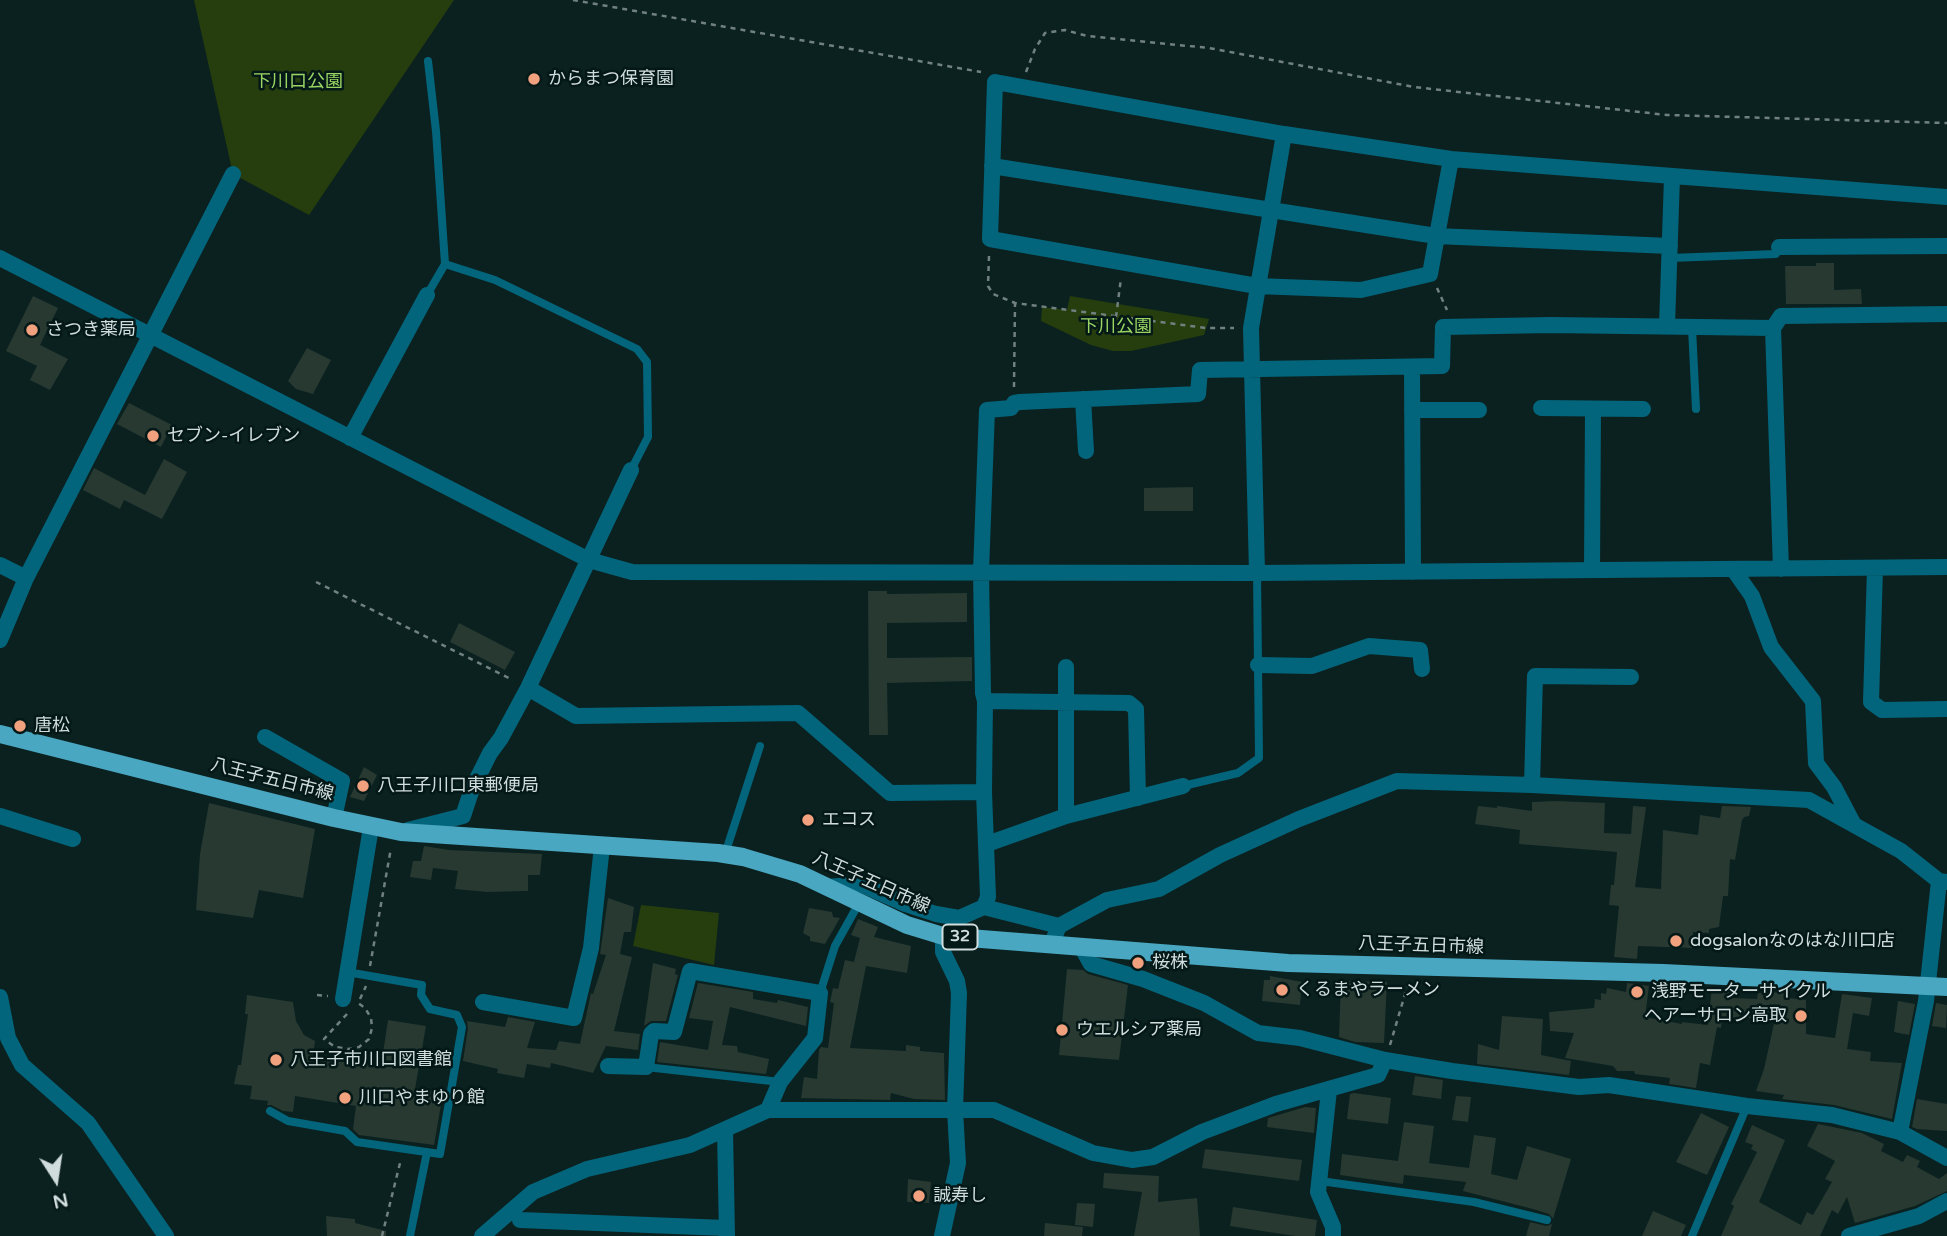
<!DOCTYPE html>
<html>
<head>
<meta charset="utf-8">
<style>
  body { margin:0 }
  #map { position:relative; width:1947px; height:1236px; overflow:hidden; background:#0b2120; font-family:"Varela Round",sans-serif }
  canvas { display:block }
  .north { position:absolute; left:21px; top:1145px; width:70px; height:70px; -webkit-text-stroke:5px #031817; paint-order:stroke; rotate:168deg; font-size:19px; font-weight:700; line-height:28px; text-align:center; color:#d0dddc }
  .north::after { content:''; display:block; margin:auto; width:24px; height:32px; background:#d0dddc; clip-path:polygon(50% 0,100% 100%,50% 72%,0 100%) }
</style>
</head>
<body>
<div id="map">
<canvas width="1947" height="1236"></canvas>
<div class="north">N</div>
</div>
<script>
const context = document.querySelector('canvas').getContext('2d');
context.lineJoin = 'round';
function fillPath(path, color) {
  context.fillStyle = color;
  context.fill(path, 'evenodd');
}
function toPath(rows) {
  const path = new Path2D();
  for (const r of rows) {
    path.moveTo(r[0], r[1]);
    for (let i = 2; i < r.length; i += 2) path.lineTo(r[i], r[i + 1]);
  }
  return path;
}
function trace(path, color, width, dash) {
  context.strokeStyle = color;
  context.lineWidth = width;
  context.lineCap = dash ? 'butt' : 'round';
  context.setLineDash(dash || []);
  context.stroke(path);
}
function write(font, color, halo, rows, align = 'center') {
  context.font = font + ' "Varela Round","Noto Sans JP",sans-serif';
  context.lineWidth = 5;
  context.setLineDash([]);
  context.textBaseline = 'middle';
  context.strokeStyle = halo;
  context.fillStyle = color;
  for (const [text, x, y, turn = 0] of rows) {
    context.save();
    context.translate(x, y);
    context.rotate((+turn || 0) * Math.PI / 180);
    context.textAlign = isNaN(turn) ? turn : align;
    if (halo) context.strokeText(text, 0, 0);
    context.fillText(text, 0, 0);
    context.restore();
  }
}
const green = toPath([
  [194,0,454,0,309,215,233,174],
  [1070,296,1209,319,1204,335,1131,351,1113,351,1091,345,1041,321,1042,307,1067,310],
  [641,905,719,913,714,965,633,946]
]);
const building = toPath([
  [1816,263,1834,263,1834,290,1861,289,1862,304,1786,304,1785,266,1816,266],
  [33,296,58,308,40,345,68,359,50,390,30,380,37,366,6,351],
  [307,348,331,360,313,394,296,389,288,381],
  [129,403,172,425,161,447,117,424],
  [164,459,187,472,162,519,124,500,120,509,83,490,94,468,145,495],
  [1193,487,1193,511,1144,511,1144,488],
  [868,591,887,591,887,594,967,593,967,622,887,623,887,658,972,657,972,681,887,683,888,735,869,735],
  [459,623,515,652,505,670,450,642],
  [364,767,377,775,364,801,350,797],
  [1556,801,1605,803,1604,833,1631,834,1633,806,1646,807,1635,887,1661,889,1663,830,1698,835,1700,815,1720,818,1722,806,1751,807,1749,816,1744,817,1742,820,1735,860,1730,859,1728,896,1723,896,1719,927,1709,929,1709,933,1693,932,1693,948,1638,946,1637,959,1614,957,1619,906,1609,905,1611,885,1614,885,1617,852,1519,844,1520,830,1475,824,1478,806,1497,808,1497,806,1532,811,1532,802],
  [209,803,315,829,303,898,259,890,253,918,196,910,200,854],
  [424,846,449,850,542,854,540,875,528,875,528,891,487,892,455,889,458,871,433,868,431,880,410,877,413,861,421,861],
  [608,898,634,907,631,932,624,932,620,954,632,957,614,1031,640,1034,638,1050,606,1046,593,1073,551,1063,550,1068,527,1064,524,1078,497,1073,498,1069,463,1061,468,1028,467,1021,505,1027,508,1017,535,1022,527,1048,556,1050,559,1041,580,1044,591,993,593,994,606,955,600,954],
  [809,908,832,912,833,917,840,918,825,944,810,941,810,937,803,933],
  [858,919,878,927,874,937,911,946,907,973,866,966,850,1048,906,1051,906,1045,920,1047,920,1051,944,1053,945,1100,914,1099,891,1093,890,1100,801,1098,804,1077,817,1079,819,1050,821,1047,828,1048,834,1003,830,1002,833,988,838,989,845,960,854,962,860,938,851,935],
  [653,963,676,969,675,974,678,975,666,1021,651,1021,644,1026],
  [1067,969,1083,970,1088,974,1128,985,1119,1060,1059,1055],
  [1270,976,1302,982,1300,1005,1262,1001,1264,980,1270,980],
  [1341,981,1387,982,1384,1043,1355,1042,1339,1037],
  [698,983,753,992,753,999,777,1003,778,1000,808,1007,806,1026,730,1007,722,1045,737,1046,738,1052,769,1059,766,1074,657,1062,660,1042,708,1050,713,1021,689,1018],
  [1627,983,1649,986,1645,1017,1682,1024,1682,1022,1708,1025,1712,987,1732,989,1732,998,1757,999,1758,993,1790,992,1790,998,1806,1000,1806,1034,1835,1038,1842,994,1872,998,1869,1016,1853,1013,1847,1049,1871,1052,1870,1061,1902,1063,1892,1119,1834,1105,1782,1099,1784,1095,1756,1091,1764,1069,1775,1019,1722,1017,1721,1028,1717,1027,1710,1065,1700,1063,1696,1088,1669,1084,1670,1078,1635,1074,1634,1071,1617,1071,1613,1066,1565,1058,1574,1033,1550,1031,1549,1012,1594,1008,1595,999,1601,1000,1601,993,1606,994,1607,988,1626,992],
  [247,995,293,1002,296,1021,304,1035,315,1041,313,1056,362,1065,365,1050,383,1053,388,1020,426,1026,415,1089,443,1093,434,1145,359,1135,353,1129,356,1106,295,1096,293,1112,283,1111,271,1105,267,1105,268,1101,250,1099,252,1086,234,1084,238,1065,241,1065,248,1014,245,1014],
  [1898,1001,1915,1004,1909,1035,1894,1032],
  [1936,1003,1947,1005,1946,1028,1932,1026],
  [1502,1016,1543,1019,1541,1055,1571,1061,1569,1075,1477,1064,1478,1044,1499,1050],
  [1415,1076,1443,1080,1441,1099,1412,1095],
  [1354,1093,1391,1098,1388,1124,1347,1119,1350,1094],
  [1456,1096,1471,1097,1468,1122,1452,1120],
  [1917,1099,1947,1104,1947,1131,1917,1129,1912,1127],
  [1305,1107,1316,1108,1314,1133,1267,1127,1268,1118],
  [1701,1113,1729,1127,1707,1175,1676,1162],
  [1404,1122,1434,1126,1429,1163,1469,1168,1474,1135,1496,1138,1491,1174,1517,1180,1527,1146,1571,1159,1553,1219,1549,1214,1533,1209,1463,1191,1466,1182,1404,1175,1403,1184,1340,1175,1342,1154,1398,1161],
  [1818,1124,1862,1133,1884,1144,1881,1151,1903,1162,1907,1155,1920,1161,1917,1167,1939,1179,1947,1173,1947,1191,1915,1206,1855,1223,1847,1197,1838,1214,1832,1210,1820,1236,1721,1236,1734,1206,1731,1204,1757,1152,1751,1149,1753,1145,1745,1142,1752,1125,1785,1140,1759,1202,1801,1225,1807,1212,1813,1215,1832,1182,1825,1179,1835,1161,1807,1146],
  [1205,1149,1302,1160,1299,1181,1202,1168],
  [1104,1173,1159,1176,1158,1202,1197,1198,1200,1236,1134,1236,1142,1192,1103,1188],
  [908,1179,931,1182,929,1203,907,1202],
  [1077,1203,1095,1204,1093,1227,1075,1225],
  [1233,1207,1317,1220,1315,1236,1295,1236,1230,1226],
  [1653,1211,1686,1225,1681,1236,1642,1236],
  [326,1216,355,1219,355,1223,386,1231,386,1236,327,1236],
  [1530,1222,1546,1226,1552,1224,1549,1236,1526,1236],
  [1045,1223,1083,1227,1082,1236,1044,1236]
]);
const path = toPath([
  [573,0,981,72],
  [1026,72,1035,49,1045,33,1065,30,1087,36,1209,48,1414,87,1667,115,1947,123],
  [989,256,988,286,993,294,1015,303,1206,328,1234,328],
  [1437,288,1447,310],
  [1116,317,1121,278],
  [1014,387,1015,303],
  [316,582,513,680],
  [370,966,391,848],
  [317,995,328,996],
  [360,999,366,986],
  [347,1014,324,1039,335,1047,349,1049,359,1047,369,1039,372,1028,371,1018,365,1008,358,1003],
  [1390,1045,1408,984],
  [382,1236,401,1159]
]);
const lane = toPath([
  [1670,258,1776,254,1779,247],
  [445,264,495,280,637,349,647,362,648,437,631,470],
  [427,295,445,264,436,131,428,61],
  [1692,328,1696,409],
  [1183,786,1238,773,1259,758,1257,573],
  [725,854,760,746],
  [820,993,835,946,859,903],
  [646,1067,780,1082],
  [270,1111,288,1121,345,1131,357,1142,440,1154,462,1027,457,1015,430,1009,421,995,422,985,347,972],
  [1320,1181,1474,1202,1547,1220],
  [410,1236,427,1152],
  [1692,1236,1747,1106]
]);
const street = toPath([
  [1451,159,1430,274,1361,290,1257,286,990,239,995,82,1284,134,1451,159,1947,197],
  [992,166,1436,236,1670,246],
  [1779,247,1947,246],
  [0,258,589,560,632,572,1257,573,1947,567],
  [1667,326,1672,177],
  [1773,328,1781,569],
  [1412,367,1413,572],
  [1083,399,1086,451],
  [1541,408,1643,409],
  [1412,410,1479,410],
  [350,438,427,295],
  [0,565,26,578],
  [1875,568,1871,702,1882,710,1947,709],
  [1733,569,1752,596,1771,647,1813,701,1816,763,1834,787,1854,825],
  [1592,570,1593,409],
  [1257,573,1251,328,1284,134],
  [0,640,26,578,233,174],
  [1258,665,1312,666,1369,646,1420,650,1422,669],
  [1066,667,1066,816],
  [528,688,576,716,798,713,890,793,984,792],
  [985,701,1129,703,1136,709,1138,798],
  [265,737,342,781,334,818],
  [1532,785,1535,676,1631,677],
  [0,816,73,839],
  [408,830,463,816,472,789,490,753,501,738,528,688,631,470],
  [987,844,1066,816,1183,786],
  [828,887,860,884,905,904,936,914,959,918,984,907,988,897,984,792,985,701,983,693,981,572,987,410,1011,408,1014,403,1020,402,1198,394,1200,370,1442,366,1443,327,1551,325,1773,328,1781,316,1947,314],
  [984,907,1059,926],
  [1051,945,1059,926,1107,900,1159,889,1220,855,1299,819,1397,781,1532,785,1809,800,1901,851,1939,881,1947,882],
  [1082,948,1091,964,1143,979,1204,1003,1258,1033,1300,1038,1385,1060,1452,1071,1579,1087,1609,1085,1747,1106,1832,1115,1900,1132,1947,1158],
  [0,997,8,1038,22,1065,88,1123,166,1236],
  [343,999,371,827],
  [483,1002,574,1018,591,948,602,846],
  [608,1066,646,1067,651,1034,654,1031,674,1032,690,971,820,993,815,1038,780,1082,768,1110],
  [1329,1090,1318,1192,1333,1227,1333,1236],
  [725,1130,727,1236],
  [1900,1132,1926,1001,1939,881],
  [520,1220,726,1228],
  [482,1236,533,1192,587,1169,690,1145,768,1110,994,1110,1093,1153,1132,1160,1153,1157,1202,1132,1276,1104,1378,1075,1385,1060],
  [942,1236,958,1163,955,1110,959,993,957,981,943,952,943,936],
  [1849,1236,1919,1216,1947,1201]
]);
const primary = toPath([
  [0,734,334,818,401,832,718,853,743,857,800,874,907,925,943,936,1288,963,1663,973,1947,987]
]);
const markers = [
  [534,79,7,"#f2a17e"],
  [32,330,7,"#f2a17e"],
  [153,436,7,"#f2a17e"],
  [20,726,7,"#f2a17e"],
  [363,786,7,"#f2a17e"],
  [808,820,7,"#f2a17e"],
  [1676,941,7,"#f2a17e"],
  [1138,963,7,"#f2a17e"],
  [1282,990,7,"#f2a17e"],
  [1637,992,7,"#f2a17e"],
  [1801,1016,7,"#f2a17e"],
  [1062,1030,7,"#f2a17e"],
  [276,1060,7,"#f2a17e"],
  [345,1098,7,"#f2a17e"],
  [919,1196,7,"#f2a17e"]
];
const shields = [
  [960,937,35]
];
const shieldNames = [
  ["32",960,937]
];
const poiNames = [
  ["からまつ保育園",548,79],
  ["さつき薬局",46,330],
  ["セブン-イレブン",167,436],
  ["唐松",34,726],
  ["八王子川口東郵便局",377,786],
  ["エコス",822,820],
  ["dogsalonなのはな川口店",1690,941],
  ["桜株",1152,963],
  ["くるまやラーメン",1296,990],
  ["浅野モーターサイクル",1651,992],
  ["ヘアーサロン高取",1787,1016,"right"],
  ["ウエルシア薬局",1076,1030],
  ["八王子市川口図書館",290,1060],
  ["川口やまゆり館",359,1098],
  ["誠寿し",933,1196]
];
const parkNames = [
  ["下川口公園",298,82],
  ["下川公園",1116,327]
];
const streetNames = [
  ["八王子五日市線",272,780,14],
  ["八王子五日市線",871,883,24],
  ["八王子五日市線",1421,946,2]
];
fillPath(green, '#263d0d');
fillPath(building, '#273930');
trace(path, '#708180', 2.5, [5, 5]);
trace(lane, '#03657b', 8);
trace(street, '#03657b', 16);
trace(primary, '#49a7c2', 18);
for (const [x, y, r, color] of markers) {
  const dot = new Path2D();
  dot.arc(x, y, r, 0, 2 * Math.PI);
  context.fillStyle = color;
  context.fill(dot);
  trace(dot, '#031817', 2.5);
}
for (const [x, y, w] of shields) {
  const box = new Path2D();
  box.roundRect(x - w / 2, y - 12.5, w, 25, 5);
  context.fillStyle = '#031817';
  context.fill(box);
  trace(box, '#d0dddc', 2);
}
write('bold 16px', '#d0dddc', null, shieldNames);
write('18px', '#d0dddc', '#031817', poiNames, 'left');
write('18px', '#9ad563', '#031817', parkNames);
write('18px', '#d0dddc', '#031817', streetNames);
</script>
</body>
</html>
